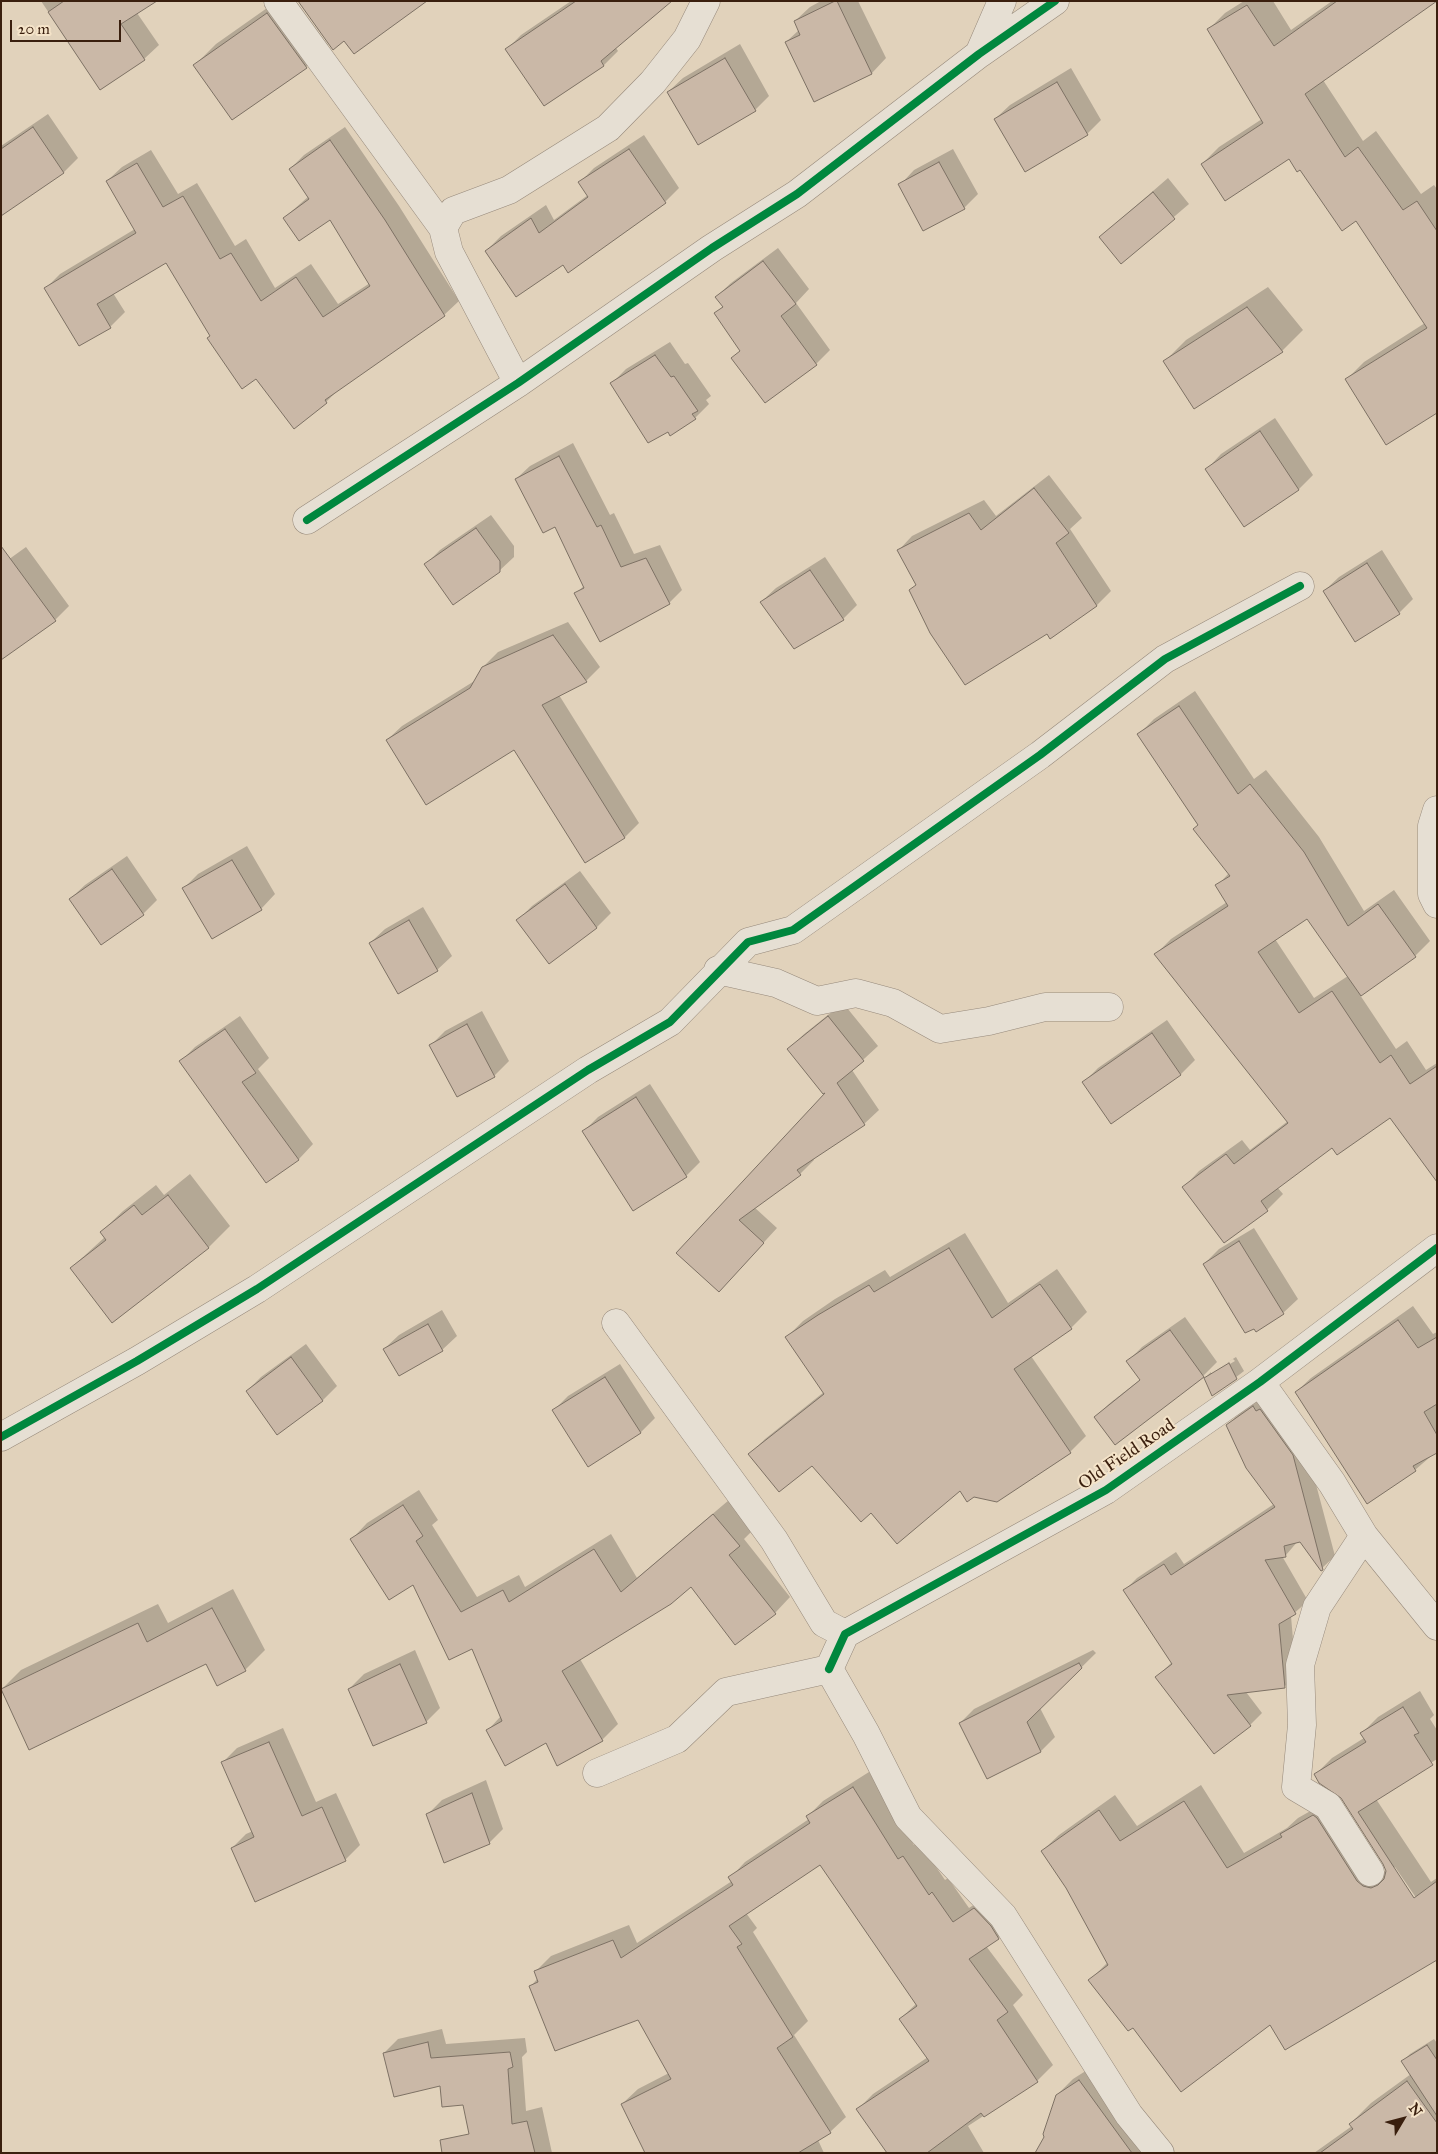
<!DOCTYPE html>
<html>
<head>
<meta charset="utf-8">
<style>
  body { margin:0 }
  #map { position:relative; width:1438px; height:2154px; overflow:hidden; background:#e1d2bb; font-family:"IM FELL Great Primer",serif }
  canvas { display:block }
  .frame { position:absolute; inset:0; border:2px solid #3a1f0e; pointer-events:none }
  .north { position:absolute; left:1378px; top:2094px; width:50px; height:50px; -webkit-text-stroke:4px #f5e4c9; paint-order:stroke; rotate:53deg; font-size:14px; font-weight:700; line-height:20px; text-align:center; color:#3a1f0e }
  .north::after { content:''; display:block; margin:auto; width:18px; height:22px; background:#3a1f0e; clip-path:polygon(50% 0,100% 100%,50% 72%,0 100%) }
  .scale { position:absolute; left:10px; top:20px; width:111px; height:22px; box-sizing:border-box; border:2px solid #3a1f0e; border-top:0; padding-left:6px; font-size:15px; line-height:18px; white-space:nowrap; color:#3a1f0e; -webkit-text-stroke:4px #f5e4c9; paint-order:stroke }
</style>
</head>
<body>
<div id="map">
<canvas width="1438" height="2154"></canvas>
<div class="frame"></div>
<div class="north">N</div>
<div class="scale">20 m</div>
</div>
<script>
const context = document.querySelector('canvas').getContext('2d');
context.lineJoin = 'round';
function fillPath(path, color) {
  context.fillStyle = color;
  context.fill(path, 'evenodd');
}
function toPath(rows) {
  const path = new Path2D();
  for (const r of rows) {
    path.moveTo(r[0], r[1]);
    for (let i = 2; i < r.length; i += 2) path.lineTo(r[i], r[i + 1]);
  }
  return path;
}
function trace(path, color, width, dash) {
  context.strokeStyle = color;
  context.lineWidth = width;
  context.lineCap = dash ? 'butt' : 'round';
  context.setLineDash(dash || []);
  context.stroke(path);
}
function write(font, color, halo, rows, align = 'center') {
  context.font = font + ' "IM FELL Great Primer",serif';
  context.lineWidth = 4;
  context.setLineDash([]);
  context.textBaseline = 'middle';
  context.strokeStyle = halo;
  context.fillStyle = color;
  for (const [text, x, y, turn = 0] of rows) {
    context.save();
    context.translate(x, y);
    context.rotate((+turn || 0) * Math.PI / 180);
    context.textAlign = isNaN(turn) ? turn : align;
    if (halo) context.strokeText(text, 0, 0);
    context.fillText(text, 0, 0);
    context.restore();
  }
}
const shadow = toPath([
  [41,1,155,1,137,13,159,45,144,59,100,89],
  [277,1,296,1,328,45,306,67,233,119,195,65,216,44],
  [571,1,670,1,616,48,618,51,604,65,545,105,507,49,521,35],
  [821,1,858,1,886,58,872,73,814,100,786,42,799,30,795,21,810,7],
  [1244,1,1273,1,1291,30,1332,1,1435,1,1323,80,1363,141,1376,131,1421,194,1434,185,1437,189,1437,412,1347,379,1364,362,1425,323,1357,219,1290,157,1202,164,1219,147,1262,119,1208,30,1225,13],
  [740,44,769,96,755,110,668,92,683,78],
  [1071,68,1101,120,1087,134,995,119,1010,105],
  [48,114,78,158,64,172,1,215,1,146],
  [345,127,399,206,459,301,444,315,340,388,326,402,256,377,211,336,166,262,113,293,125,312,110,327,80,345,46,288,60,274,135,229,107,181,122,167,151,150,178,194,197,183,235,246,246,239,275,288,311,264,338,304,370,283,330,218,284,218,309,196,290,169,304,155],
  [644,135,679,188,665,202,563,263,486,251,501,236,546,205,554,220,588,195,580,182,594,168],
  [953,149,978,194,964,208,900,185,914,170],
  [1168,178,1189,204,1121,262,1100,237],
  [778,248,809,289,796,303,830,350,816,364,733,358,741,350,716,313,723,306,716,297,731,283],
  [1268,287,1303,330,1282,351,1195,408,1164,362,1186,340],
  [670,342,685,364,688,363,711,396,706,400,709,404,695,418,612,383,626,369],
  [1275,418,1313,475,1299,489,1245,525,1207,469,1221,454],
  [573,443,610,515,614,513,634,554,660,545,682,590,669,603,576,593,585,585,555,525,516,479,530,466],
  [1049,475,1082,518,1070,529,1111,591,1097,605,1051,637,1047,633,917,584,898,551,912,536,984,500,996,516],
  [491,515,514,546,514,557,499,571,426,564,440,550],
  [26,547,69,606,55,620,1,565],
  [1382,550,1413,599,1399,613,1324,591,1339,577],
  [825,557,857,605,843,619,761,602,776,588],
  [568,622,600,667,586,681,559,695,639,823,625,837,586,861,515,749,387,740,402,726,476,680,483,667,498,652],
  [1195,691,1254,779,1266,770,1319,837,1364,911,1394,890,1430,941,1415,956,1360,995,1396,1049,1407,1041,1426,1070,1437,1063,1437,1110,1390,1116,1332,1147,1277,1187,1283,1194,1267,1210,1225,1242,1184,1187,1199,1171,1242,1140,1250,1150,1288,1121,1156,954,1171,939,1227,902,1217,886,1229,873,1139,734,1154,719],
  [1308,918,1348,976,1314,998,1275,939],
  [247,846,275,894,261,909,184,888,198,874],
  [127,856,157,900,143,914,70,899,85,885],
  [580,871,611,913,597,927,549,962,518,920,532,906],
  [423,907,452,956,437,970,370,943,385,929],
  [843,1003,878,1046,852,1070,879,1110,864,1124,813,1158,814,1160,800,1174,754,1207,777,1228,733,1276,678,1253,830,1090,789,1050,803,1035],
  [482,1011,509,1061,494,1076,457,1095,431,1045,445,1031],
  [240,1016,269,1058,258,1069,313,1144,299,1159,267,1181,181,1061,195,1047],
  [1167,1020,1195,1060,1181,1074,1111,1123,1084,1082,1098,1068],
  [650,1084,700,1162,686,1176,583,1132,598,1117],
  [190,1174,230,1226,209,1247,112,1322,71,1268,105,1237,101,1232,123,1211,156,1185,164,1195],
  [1254,1228,1298,1299,1283,1313,1204,1264,1219,1249],
  [965,1233,1008,1303,1057,1269,1087,1312,1071,1328,1031,1356,1086,1436,1070,1452,997,1501,960,1489,871,1511,813,1464,750,1454,765,1439,824,1392,787,1337,803,1321,835,1299,885,1270,890,1277],
  [1413,1306,1433,1334,1437,1332,1437,1451,1415,1470,1296,1392,1311,1378],
  [442,1310,457,1336,442,1350,384,1349,399,1335],
  [1185,1317,1217,1362,1203,1376,1095,1417,1110,1403,1141,1379,1128,1361,1142,1347],
  [306,1344,337,1386,323,1400,277,1433,247,1391,261,1377],
  [1236,1357,1244,1371,1213,1395,1205,1378,1211,1372,1211,1375,1235,1361,1233,1359,1212,1372],
  [620,1364,655,1418,641,1432,588,1465,554,1410,568,1396],
  [1266,1395,1305,1443,1335,1556,1321,1569,1301,1541,1298,1541,1286,1555,1282,1556,1308,1601,1291,1616,1296,1675,1284,1687,1246,1692,1262,1713,1250,1725,1157,1677,1172,1662,1125,1590,1137,1578,1176,1552,1184,1564,1274,1504,1227,1425,1240,1413],
  [419,1490,438,1520,432,1525,477,1597,519,1575,525,1587,611,1534,637,1578,729,1500,754,1529,744,1539,790,1597,775,1613,691,1586,580,1659,618,1724,602,1740,546,1741,488,1730,501,1716,472,1648,413,1583,352,1539,367,1523],
  [233,1589,265,1650,245,1670,207,1662,30,1748,1,1690,21,1670,158,1604,168,1623],
  [415,1650,440,1708,426,1722,349,1689,364,1674],
  [1093,1650,1096,1653,1040,1708,1055,1737,1041,1751,988,1777,960,1723,974,1709],
  [1420,1691,1434,1715,1430,1719,1437,1730,1437,1759,1376,1799,1431,1882,1437,1878,1437,1959,1270,2023,1133,2026,1090,1980,1108,1962,1067,1887,1042,1851,1059,1835,1115,1795,1137,1826,1201,1785,1244,1853,1287,1828,1298,1818,1330,1800,1380,1870,1387,1872,1384,1863,1342,1797,1316,1774,1332,1758,1364,1738,1362,1733,1378,1717],
  [1395,1867,1419,1902,1416,1903,1393,1868],
  [283,1728,316,1802,336,1793,360,1845,345,1860,256,1900,232,1848,246,1834,253,1831,223,1762,237,1748],
  [869,1772,914,1845,919,1842,945,1880,948,1878,969,1908,990,1894,1014,1922,998,1938,986,1946,1023,1995,1013,2005,1053,2065,1037,2081,968,2126,984,2153,889,2153,858,2109,873,2094,928,2057,900,2019,917,2003,820,1863,746,1913,757,1928,753,1932,808,2021,794,2035,846,2117,830,2132,818,2140,824,2153,646,2153,622,2104,638,2089,669,2073,639,2018,531,1986,538,1978,535,1972,551,1956,629,1925,637,1943,732,1881,730,1878,745,1862,809,1819,807,1817,823,1801],
  [486,1780,503,1829,489,1843,427,1815,442,1800],
  [442,2029,446,2044,525,2038,527,2052,522,2057,526,2111,542,2107,552,2153,475,2153,464,2104,441,2084,384,2053,398,2039],
  [1434,2039,1437,2043,1437,2153,1314,2153,1352,2126,1350,2124,1371,2103,1411,2074,1403,2061,1410,2054],
  [1095,2065,1153,2153,1037,2153,1046,2137,1057,2095,1073,2079]
]);
const building = toPath([
  [64,1,157,1,121,24,145,60,100,90,48,12,64,1],
  [298,1,427,1,354,54,344,41,333,50,298,1],
  [576,1,672,1,601,61,604,66,544,106,505,49,576,1],
  [835,1,837,1,872,74,814,102,785,42,800,35,794,21,835,1],
  [1337,1,1437,1,1305,94,1345,157,1358,147,1403,210,1417,201,1437,231,1437,413,1386,445,1345,379,1427,328,1356,221,1342,231,1300,170,1297,172,1289,159,1225,201,1201,164,1263,123,1207,29,1247,5,1274,46,1337,1],
  [267,13,307,68,232,120,193,65,267,13],
  [725,58,756,111,698,145,667,92,725,58],
  [1057,82,1088,135,1025,172,994,119,1057,82],
  [33,127,64,173,1,216,1,149,33,127],
  [330,140,385,220,445,316,325,400,327,403,294,429,256,379,242,389,207,338,210,336,166,263,97,304,111,328,79,346,44,288,136,233,106,181,137,163,163,207,183,196,220,259,231,253,261,301,296,277,323,317,370,286,330,220,299,241,283,218,309,199,289,169,330,140],
  [629,149,666,203,568,273,563,265,516,297,485,251,531,218,539,233,588,197,578,182,629,149],
  [939,162,965,209,923,231,898,184,939,162],
  [1153,192,1175,219,1121,264,1099,237,1153,192],
  [763,261,796,304,781,316,817,365,765,403,731,358,740,351,714,313,723,307,715,297,763,261],
  [1247,307,1283,352,1194,409,1163,361,1247,307],
  [655,355,671,377,674,376,698,411,692,414,696,419,670,436,668,432,648,443,610,383,655,355],
  [1260,431,1299,490,1244,527,1205,469,1260,431],
  [559,456,597,527,601,525,621,567,646,558,670,604,600,642,574,593,584,588,555,527,543,533,515,479,559,456],
  [1034,488,1069,533,1056,543,1097,606,1050,639,1047,634,965,685,930,633,909,590,916,585,897,550,969,513,981,530,1034,488],
  [476,528,500,561,500,572,453,605,424,564,476,528],
  [1,546,56,621,1,660,1,546],
  [1367,563,1400,614,1355,642,1323,591,1367,563],
  [810,570,844,620,794,649,760,602,810,570],
  [553,635,587,682,542,705,625,838,585,863,514,750,426,805,386,740,470,688,482,667,553,635],
  [1179,706,1238,794,1250,784,1304,852,1348,926,1378,904,1416,957,1361,996,1307,919,1258,952,1299,1013,1332,991,1380,1063,1391,1055,1410,1084,1437,1066,1437,1182,1390,1118,1337,1155,1332,1148,1261,1201,1268,1211,1224,1243,1182,1187,1226,1154,1234,1164,1288,1123,1154,954,1228,906,1215,885,1230,876,1193,829,1198,825,1137,734,1179,706],
  [232,860,262,910,212,939,182,888,232,860],
  [112,869,144,915,101,945,69,899,112,869],
  [565,884,597,928,549,964,516,920,565,884],
  [409,920,438,971,398,994,369,943,409,920],
  [828,1016,864,1061,837,1083,865,1125,797,1170,801,1175,739,1220,764,1243,719,1292,676,1253,825,1093,823,1094,787,1049,828,1016],
  [467,1024,495,1077,457,1097,429,1045,467,1024],
  [225,1029,256,1073,242,1082,299,1160,266,1183,179,1061,225,1029],
  [1152,1033,1181,1075,1111,1124,1082,1082,1152,1033],
  [636,1097,687,1177,633,1211,582,1131,636,1097],
  [168,1195,209,1248,112,1323,70,1268,106,1240,100,1232,134,1205,142,1215,168,1195],
  [1239,1241,1284,1314,1256,1332,1254,1329,1245,1333,1203,1264,1239,1241],
  [949,1248,992,1318,1040,1284,1072,1329,1014,1369,1071,1453,997,1502,974,1497,967,1502,960,1491,897,1544,871,1513,861,1522,812,1466,779,1492,748,1454,824,1394,785,1337,818,1315,869,1285,874,1292,949,1248],
  [1398,1320,1418,1348,1437,1337,1437,1404,1424,1412,1437,1435,1437,1453,1413,1466,1416,1471,1367,1504,1295,1392,1398,1320],
  [428,1324,443,1351,399,1376,383,1349,428,1324],
  [1170,1330,1204,1377,1115,1445,1094,1417,1140,1380,1126,1361,1170,1330],
  [291,1357,323,1401,277,1435,246,1391,291,1357],
  [1229,1363,1237,1379,1212,1396,1204,1378,1229,1363],
  [605,1377,641,1433,588,1467,552,1410,605,1377],
  [1253,1406,1256,1411,1260,1409,1293,1455,1323,1570,1321,1571,1300,1542,1284,1546,1286,1557,1265,1560,1296,1614,1279,1624,1285,1688,1227,1695,1251,1726,1214,1754,1155,1677,1172,1664,1123,1590,1164,1564,1171,1575,1275,1507,1246,1468,1226,1425,1253,1406],
  [403,1505,423,1536,416,1541,461,1612,503,1590,509,1602,594,1549,621,1592,713,1514,740,1546,729,1555,776,1614,735,1645,691,1587,671,1604,562,1671,603,1741,557,1766,546,1743,505,1766,486,1730,502,1721,472,1649,449,1660,413,1585,389,1600,350,1539,403,1505],
  [212,1608,246,1671,217,1686,206,1664,29,1750,1,1689,138,1623,147,1642,212,1608],
  [1079,1663,1082,1668,1027,1722,1041,1752,987,1779,959,1723,1079,1663],
  [400,1664,427,1723,373,1746,348,1689,400,1664],
  [1403,1707,1419,1733,1414,1735,1433,1765,1358,1812,1414,1898,1437,1881,1437,1960,1285,2050,1270,2025,1181,2092,1133,2028,1128,2031,1088,1980,1108,1965,1066,1888,1041,1851,1099,1810,1120,1841,1184,1801,1227,1868,1282,1837,1280,1834,1313,1815,1317,1818,1357,1881,1363,1886,1371,1888,1378,1885,1384,1879,1386,1871,1383,1864,1341,1798,1319,1783,1314,1774,1366,1742,1360,1733,1403,1707],
  [269,1742,302,1816,322,1807,346,1861,255,1902,231,1848,254,1837,221,1762,269,1742],
  [853,1787,898,1859,903,1856,929,1895,932,1892,953,1922,974,1908,991,1926,999,1939,969,1959,1008,2012,997,2020,1038,2082,984,2117,981,2113,927,2153,887,2153,856,2109,929,2061,899,2019,917,2006,820,1865,729,1926,742,1944,737,1947,793,2037,777,2048,831,2133,798,2153,645,2153,621,2104,671,2079,638,2020,555,2051,529,1986,538,1982,534,1971,613,1940,621,1958,733,1885,728,1877,810,1823,806,1816,853,1787],
  [472,1793,490,1844,444,1863,426,1814,472,1793],
  [428,2042,431,2058,510,2052,513,2067,508,2069,512,2124,527,2121,535,2153,442,2153,440,2140,469,2134,463,2105,442,2107,440,2086,394,2097,383,2053,428,2042],
  [1427,2045,1437,2060,1437,2116,1401,2061,1427,2045],
  [1079,2080,1132,2153,1035,2153,1044,2137,1043,2134,1056,2095,1079,2080],
  [1407,2081,1437,2123,1437,2153,1320,2153,1353,2129,1349,2124,1407,2081]
]);
const minor = toPath([
  [278,1,443,228],
  [979,54,1002,1],
  [518,383,449,252,443,228,453,211,509,190,608,128,653,82,687,39,706,1],
  [307,520,518,383,712,248,797,194,979,54,1055,1],
  [1437,810,1432,826,1432,894,1437,904],
  [718,970,776,983,817,1001,856,993,893,1003,940,1029,989,1021,1045,1007,1109,1007],
  [616,1323,774,1540,824,1623,845,1634],
  [1260,1382,1332,1483,1364,1536,1317,1607,1300,1665,1302,1725,1296,1787,1328,1806,1370,1872],
  [1,1437,137,1361,257,1289,588,1070,670,1022,748,942,793,930,1040,755,1165,659,1300,586],
  [1364,1536,1437,1626],
  [829,1669,845,1634,1106,1490,1260,1382,1437,1248],
  [829,1669,866,1734,908,1817,1003,1916,1129,2115,1160,2153],
  [597,1773,677,1739,726,1692,829,1669]
]);
const cycleway = toPath([
  [307,520,518,383,712,248,797,194,979,54,1055,1],
  [1,1437,137,1361,257,1289,588,1070,670,1022,748,942,793,930,1040,755,1165,659,1300,586],
  [829,1669,845,1634,1106,1490,1260,1382,1437,1248]
]);
const streetNames = [
  ["Old Field Road",1127,1455,-34]
];
fillPath(shadow, '#0003');
fillPath(building, '#cab8a7');
trace(building, '#7d7164', 1);
trace(minor, '#96897b', 29);
trace(minor, '#e6dfd3', 28);
trace(cycleway, '#00873e', 8);
write('18px', '#3a1f0e', '#f5e4c9', streetNames);
</script>
</body>
</html>
